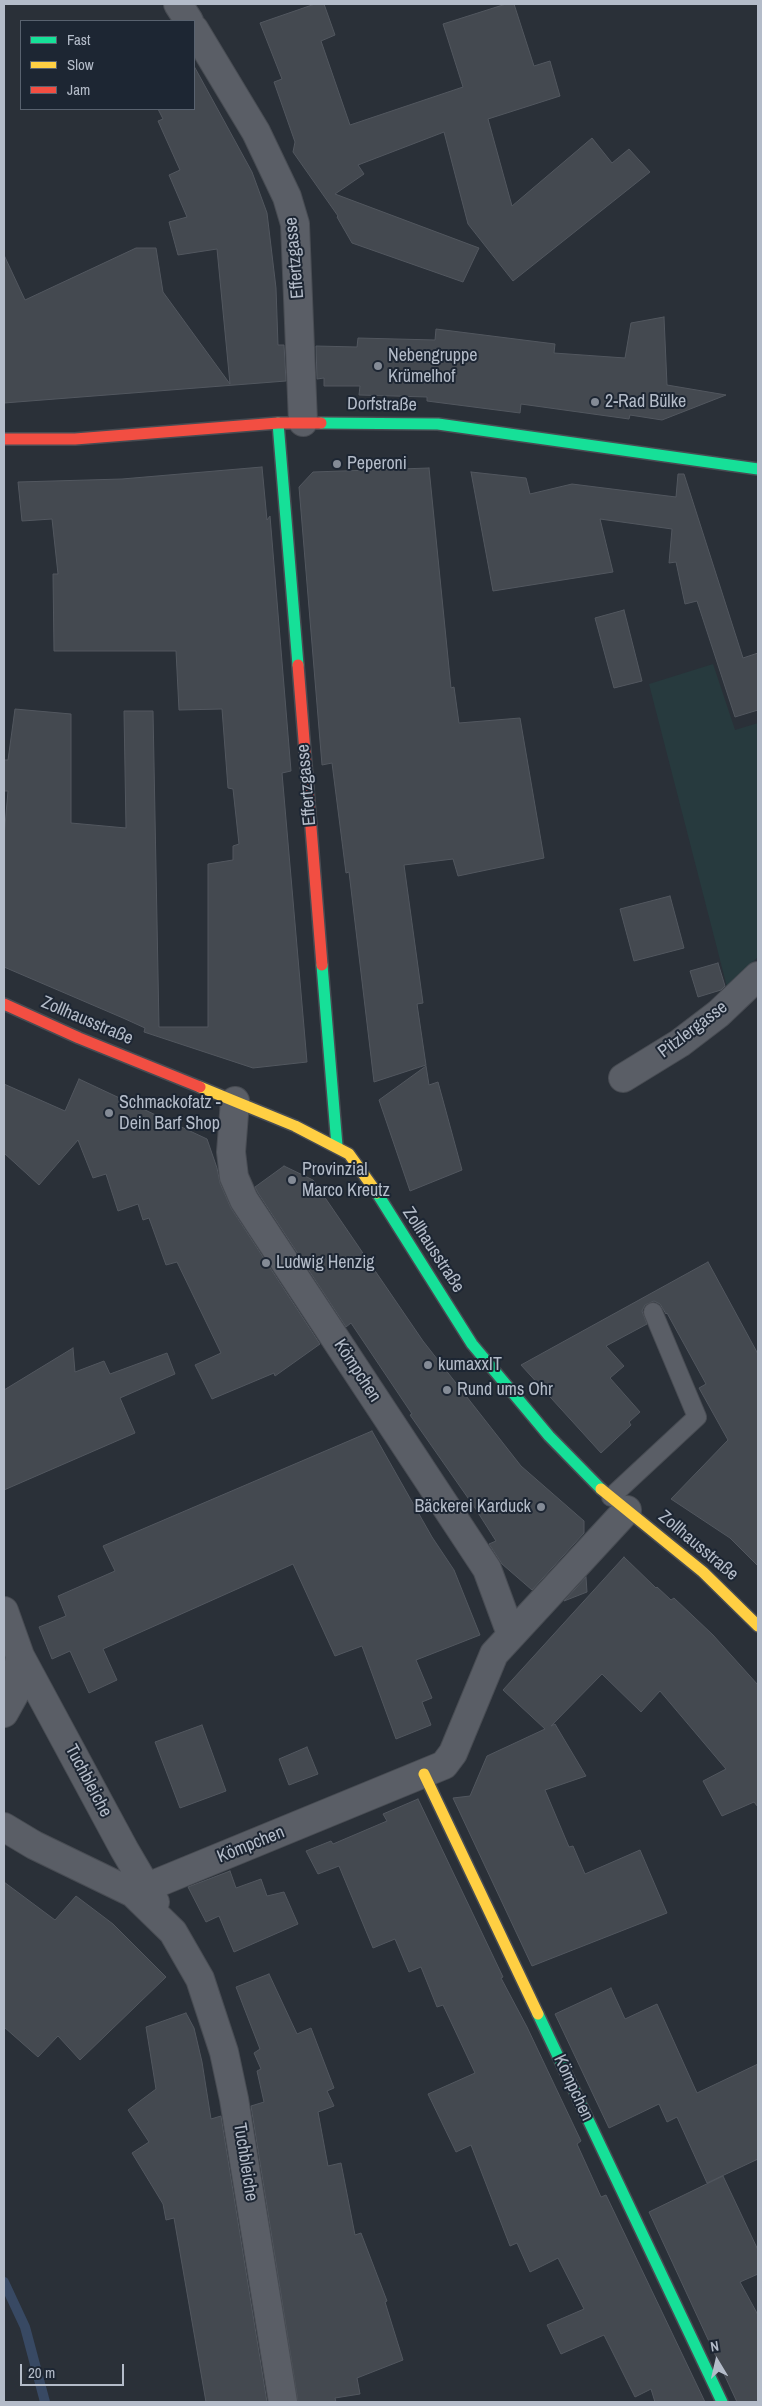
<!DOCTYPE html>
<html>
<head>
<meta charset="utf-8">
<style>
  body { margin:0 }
  #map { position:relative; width:762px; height:2406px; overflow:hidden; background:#2a3038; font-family:"Archivo Narrow",sans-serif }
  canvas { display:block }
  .frame { position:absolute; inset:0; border:5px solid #b4bcc9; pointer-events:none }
  .legend { position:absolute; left:20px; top:20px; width:175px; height:90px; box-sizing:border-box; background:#1d2633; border:1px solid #59626f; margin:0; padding:6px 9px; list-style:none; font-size:15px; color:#b4bcc9 }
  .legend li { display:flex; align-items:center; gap:10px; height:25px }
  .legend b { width:25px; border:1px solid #59626f }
  .north { position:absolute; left:692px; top:2336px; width:50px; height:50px; -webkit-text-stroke:4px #1d2633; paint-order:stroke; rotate:351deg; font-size:14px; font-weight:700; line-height:20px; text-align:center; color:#b4bcc9 }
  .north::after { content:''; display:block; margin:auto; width:18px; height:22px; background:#b4bcc9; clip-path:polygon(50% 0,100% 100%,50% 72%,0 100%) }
  .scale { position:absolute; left:20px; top:2364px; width:104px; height:22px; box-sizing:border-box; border:2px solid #b4bcc9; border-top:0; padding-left:6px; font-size:15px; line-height:18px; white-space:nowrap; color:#b4bcc9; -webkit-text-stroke:4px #1d2633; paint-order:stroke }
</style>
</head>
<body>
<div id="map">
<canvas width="762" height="2406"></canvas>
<div class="frame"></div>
<ul class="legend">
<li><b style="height:6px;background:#16e098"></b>Fast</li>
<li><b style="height:6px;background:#ffcf43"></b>Slow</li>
<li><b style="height:6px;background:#f24e42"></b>Jam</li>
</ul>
<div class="north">N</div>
<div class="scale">20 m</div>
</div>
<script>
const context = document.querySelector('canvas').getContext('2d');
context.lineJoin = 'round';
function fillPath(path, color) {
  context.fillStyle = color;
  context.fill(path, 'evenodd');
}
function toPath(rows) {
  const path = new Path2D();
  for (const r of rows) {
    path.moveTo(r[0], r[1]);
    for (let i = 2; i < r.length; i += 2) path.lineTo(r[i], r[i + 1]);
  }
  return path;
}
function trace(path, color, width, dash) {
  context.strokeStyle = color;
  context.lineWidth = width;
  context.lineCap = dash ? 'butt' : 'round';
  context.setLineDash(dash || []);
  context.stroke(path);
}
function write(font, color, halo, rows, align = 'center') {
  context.font = font + ' "Archivo Narrow",sans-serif';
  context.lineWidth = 4;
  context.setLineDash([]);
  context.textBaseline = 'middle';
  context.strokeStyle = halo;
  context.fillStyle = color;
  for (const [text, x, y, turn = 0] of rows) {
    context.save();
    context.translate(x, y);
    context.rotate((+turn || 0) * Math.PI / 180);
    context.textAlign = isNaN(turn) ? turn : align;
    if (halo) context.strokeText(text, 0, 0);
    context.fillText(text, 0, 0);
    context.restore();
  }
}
const green = toPath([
  [713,664,735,730,758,723,758,957,727,987,649,684]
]);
const stream = toPath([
  [4,2282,25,2327,45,2402]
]);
const building = toPath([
  [315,4,324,4,335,35,321,41,350,125,463,87,443,24,506,4,514,4,534,66,550,61,560,96,488,119,512,206,592,138,612,163,629,149,650,172,513,281,468,224,444,132,358,165,364,174,335,194,479,248,463,282,352,243,337,217,338,216,293,152,295,142,274,82,282,79,260,23,315,4],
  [194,66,252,172,267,213,276,288,278,345,284,345,286,381,4,403,4,255,25,300,136,248,156,248,163,292,230,384,217,249,178,255,169,222,187,217,169,175,180,170,158,121,163,119,158,109,194,109,194,66],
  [664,317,667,385,726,395,662,420,630,415,629,419,521,404,520,413,427,401,427,397,359,395,360,386,324,386,324,378,317,379,316,346,357,347,358,338,435,340,436,329,555,344,554,353,625,358,631,323,664,317],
  [262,467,267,520,270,516,291,771,282,773,307,1062,253,1068,144,1032,145,1028,123,1018,4,967,4,837,8,791,4,791,4,760,8,760,15,709,71,714,71,823,126,828,124,711,153,711,159,1027,208,1027,208,864,233,860,233,846,239,844,233,789,228,788,222,709,179,710,176,651,54,651,53,574,58,574,52,519,22,521,18,482,122,479,262,467],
  [429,468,451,688,454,687,459,723,520,718,544,858,458,876,453,859,404,865,423,1003,417,1004,426,1065,374,1082,349,872,346,873,332,763,322,765,299,487,313,472,429,468],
  [471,472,526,478,530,494,572,484,676,497,678,474,684,474,743,658,758,653,758,710,735,717,697,601,685,604,676,562,669,563,672,529,600,519,613,572,493,591,471,472],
  [624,610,642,681,614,688,595,618,624,610],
  [670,896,684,948,634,961,620,909,670,896],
  [718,963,725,986,721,990,698,997,690,971,718,963],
  [426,1066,429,1085,438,1082,462,1170,410,1191,379,1100,426,1066],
  [79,1079,207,1139,217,1168,220,1183,231,1208,320,1344,275,1376,274,1373,212,1399,195,1365,221,1353,177,1262,166,1265,149,1218,143,1220,138,1204,118,1211,106,1174,93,1178,78,1140,39,1185,4,1153,4,1084,65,1111,79,1079],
  [284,1166,313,1180,423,1341,521,1466,584,1521,584,1533,532,1590,502,1564,489,1544,496,1541,475,1508,410,1415,412,1414,351,1323,346,1327,258,1193,255,1187,284,1166],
  [708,1262,758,1354,758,1566,730,1538,671,1499,728,1440,699,1388,706,1384,667,1313,666,1314,660,1304,654,1301,645,1305,642,1311,647,1324,606,1346,624,1366,610,1378,640,1412,629,1422,631,1425,601,1453,521,1365,708,1262],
  [73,1348,75,1372,104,1361,110,1374,167,1353,175,1374,120,1398,135,1433,4,1490,4,1390,73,1348],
  [372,1431,432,1537,454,1570,480,1635,416,1660,432,1698,422,1702,431,1725,396,1739,362,1646,335,1656,293,1564,103,1649,117,1680,89,1693,70,1651,52,1659,39,1627,66,1616,58,1596,115,1571,103,1546,372,1431],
  [624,1557,656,1588,657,1587,671,1600,674,1598,713,1635,758,1685,758,1807,754,1802,722,1816,703,1781,726,1769,660,1691,641,1712,602,1674,551,1726,555,1724,586,1776,545,1790,569,1847,573,1846,585,1874,640,1850,667,1913,532,1966,453,1798,470,1796,487,1756,545,1729,503,1690,624,1557],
  [586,1577,587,1592,564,1601,586,1577],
  [202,1725,226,1791,180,1808,155,1742,202,1725],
  [307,1747,318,1774,289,1785,279,1759,307,1747],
  [418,1799,503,1977,501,1978,527,2027,581,2141,577,2144,601,2197,606,2195,705,2402,655,2402,651,2389,635,2397,604,2335,561,2354,547,2325,584,2309,558,2258,530,2272,517,2243,510,2246,471,2145,456,2152,428,2094,475,2073,443,2005,437,2007,421,1967,409,1972,395,1939,373,1948,339,1866,318,1874,306,1851,331,1841,333,1844,387,1821,383,1814,418,1799],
  [230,1871,236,1888,261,1879,267,1896,284,1892,298,1924,234,1952,219,1916,206,1922,188,1887,230,1871],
  [4,1882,55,1920,76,1896,113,1924,166,1977,80,2060,58,2036,38,2057,4,2027,4,1882],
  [269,1974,297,2034,311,2028,334,2088,327,2091,334,2106,318,2112,328,2166,341,2163,355,2235,361,2233,387,2301,385,2302,403,2360,357,2378,360,2394,335,2398,336,2402,298,2402,251,2106,264,2102,257,2071,261,2069,254,2053,260,2049,236,1987,269,1974],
  [611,1988,625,2019,657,2004,697,2093,758,2064,758,2159,707,2183,677,2117,667,2122,659,2104,609,2128,555,2014,611,1988],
  [186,2013,194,2028,202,2062,211,2119,221,2116,267,2402,206,2402,174,2218,166,2220,163,2204,132,2153,149,2142,128,2110,156,2089,146,2027,186,2013],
  [723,2176,758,2250,758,2274,740,2282,758,2315,758,2402,737,2402,649,2212,723,2176]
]);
const lane = toPath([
  [611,1497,697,1417,653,1312]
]);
const street = toPath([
  [178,4,189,21],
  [194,29,256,132,287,197,295,224,303,422],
  [623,1078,680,1043,718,1014,758,976],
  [235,1101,231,1152,234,1177,244,1200,487,1569,511,1634],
  [4,1611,20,1656,14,1695,4,1713],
  [20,1656,124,1849,155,1902],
  [4,1827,34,1845,133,1893,173,1932,200,1979,224,2052,234,2099,283,2402],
  [133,1893,444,1765,453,1753,494,1654,627,1510]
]);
const fast = toPath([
  [278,423,298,665],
  [321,423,438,424,758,469],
  [322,965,337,1146],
  [377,1193,472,1344,549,1436,601,1489],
  [538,2014,722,2402]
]);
const slow = toPath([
  [200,1087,295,1126,349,1154,377,1193],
  [601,1489,703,1572,758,1626],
  [424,1774,538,2014]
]);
const jam = toPath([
  [4,439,75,439,278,423,321,423],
  [298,665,322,965],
  [4,1004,79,1038,200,1087]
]);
const markers = [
  [378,366,5,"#848b96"],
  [595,402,5,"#848b96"],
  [337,464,5,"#848b96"],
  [109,1113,5,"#848b96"],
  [292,1180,5,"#848b96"],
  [266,1263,5,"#848b96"],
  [428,1365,5,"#848b96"],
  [447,1390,5,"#848b96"],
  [541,1507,5,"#848b96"]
];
const streetNames = [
  ["Effertzgasse",295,258,-95],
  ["Dorfstraße",382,405,1],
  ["Effertzgasse",307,785,-95],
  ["Zollhausstraße",87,1021,23],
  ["Pitzlergasse",693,1030,-37],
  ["Zollhausstraße",433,1250,57],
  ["Kömpchen",357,1371,57],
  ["Zollhausstraße",698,1546,40],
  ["Tuchbleiche",88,1781,62],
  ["Kömpchen",251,1845,-22],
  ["Kömpchen",573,2088,65],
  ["Tuchbleiche",245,2162,81]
];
const poiNames = [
  ["Nebengruppe",388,356],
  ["Krümelhof",388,377],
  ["2-Rad Bülke",605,402],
  ["Peperoni",347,464],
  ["Schmackofatz -",119,1103],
  ["Dein Barf Shop",119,1124],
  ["Provinzial",302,1170],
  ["Marco Kreutz",302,1191],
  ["Ludwig Henzig",276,1263],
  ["kumaxxIT",438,1365],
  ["Rund ums Ohr",457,1390],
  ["Bäckerei Karduck",531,1507,"right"]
];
fillPath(green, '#273a3e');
trace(stream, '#384963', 10);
fillPath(building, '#444950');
trace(building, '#52575f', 1);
trace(lane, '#484c53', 20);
trace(street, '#484c53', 30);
trace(fast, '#484c53', 14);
trace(slow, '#484c53', 14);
trace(jam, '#484c53', 14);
trace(lane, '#5a5e66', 18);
trace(street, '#5a5e66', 28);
trace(fast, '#16e098', 11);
trace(slow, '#ffcf43', 11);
trace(jam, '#f24e42', 11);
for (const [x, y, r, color] of markers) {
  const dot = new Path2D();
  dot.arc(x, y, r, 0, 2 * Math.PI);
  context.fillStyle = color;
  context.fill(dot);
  trace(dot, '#1d2633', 2);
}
write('18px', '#b4bcc9', '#1d2633', streetNames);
write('18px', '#b4bcc9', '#1d2633', poiNames, 'left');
</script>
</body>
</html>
